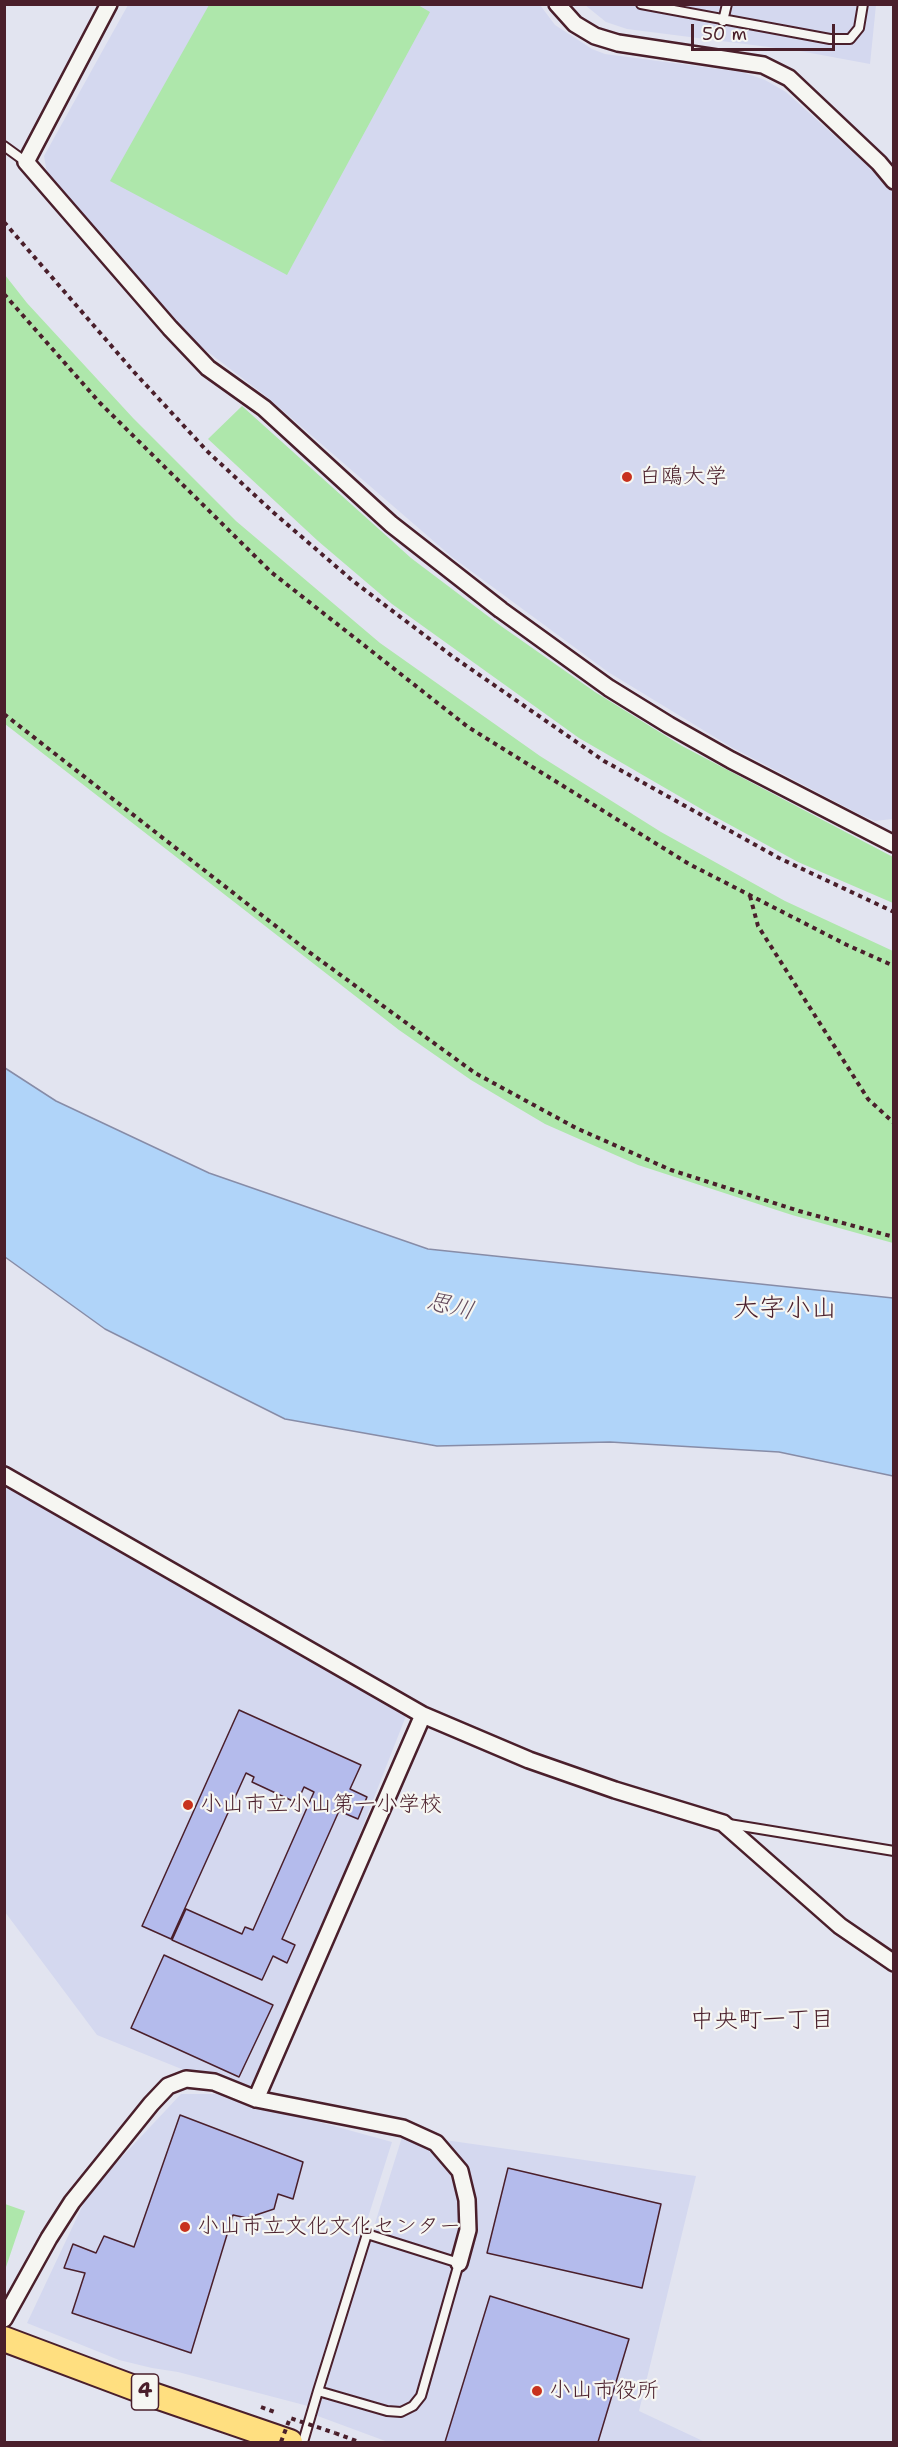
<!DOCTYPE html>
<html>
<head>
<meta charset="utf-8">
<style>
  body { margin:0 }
  #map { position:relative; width:898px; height:2447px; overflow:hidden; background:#e2e4f0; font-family:"Shantell Sans",sans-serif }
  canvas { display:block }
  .frame { position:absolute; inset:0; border:6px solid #4a1f2b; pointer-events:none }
  .scale { position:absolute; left:691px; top:24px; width:144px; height:27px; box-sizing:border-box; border:3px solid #4a1f2b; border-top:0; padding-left:8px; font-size:18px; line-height:21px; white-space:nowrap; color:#4a1f2b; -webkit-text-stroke:4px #f6f6f2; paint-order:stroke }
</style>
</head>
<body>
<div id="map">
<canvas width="898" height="2447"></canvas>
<div class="frame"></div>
<div class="scale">50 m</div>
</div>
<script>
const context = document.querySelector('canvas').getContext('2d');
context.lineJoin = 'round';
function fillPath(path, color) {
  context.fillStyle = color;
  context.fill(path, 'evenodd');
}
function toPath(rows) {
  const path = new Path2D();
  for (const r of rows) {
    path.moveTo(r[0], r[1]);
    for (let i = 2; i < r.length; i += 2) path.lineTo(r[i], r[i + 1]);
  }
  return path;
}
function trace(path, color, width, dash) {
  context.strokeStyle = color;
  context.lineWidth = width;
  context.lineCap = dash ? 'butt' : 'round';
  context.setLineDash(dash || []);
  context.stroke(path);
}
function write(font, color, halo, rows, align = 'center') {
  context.font = font + ' "Shantell Sans","Klee One",sans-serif';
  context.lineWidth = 4.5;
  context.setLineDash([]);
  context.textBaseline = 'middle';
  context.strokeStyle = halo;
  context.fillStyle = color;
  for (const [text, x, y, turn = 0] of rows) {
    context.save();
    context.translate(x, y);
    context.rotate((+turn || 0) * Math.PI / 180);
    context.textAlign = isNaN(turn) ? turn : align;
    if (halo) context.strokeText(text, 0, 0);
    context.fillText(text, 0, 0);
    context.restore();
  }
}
const built = toPath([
  [128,5,540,5,555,25,592,49,605,54,742,72,765,80,786,92,876,173,893,193,894,812,892,819,875,821,859,814,731,747,608,672,452,557,267,397,191,339,47,173,44,156],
  [585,5,876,5,870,64,800,51,627,29,606,22],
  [5,1470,413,1698,256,2099,97,2035,5,1912],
  [181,2094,217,2094,392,2142,308,2406,178,2372,152,2368,119,2360,27,2323,89,2192],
  [403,2134,696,2176,639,2411,705,2442,388,2442,315,2415]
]);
const green = toPath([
  [418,5,430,12,287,275,110,181,209,5],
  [5,275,27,303,133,418,236,521,380,643,540,756,661,832,785,901,893,951,893,1243,792,1215,638,1165,545,1124,471,1080,399,1030,5,724],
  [242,406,411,558,501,626,595,692,682,746,893,857,893,903,798,862,710,814,579,738,392,604,318,541,208,439],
  [5,2204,25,2211,5,2270,4,2270]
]);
const water = toPath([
  [5,1068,56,1101,209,1173,428,1249,893,1298,893,1476,779,1452,610,1442,437,1446,285,1419,105,1329,5,1257,5,1068]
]);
const building = toPath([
  [239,1710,361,1765,350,1789,367,1797,358,1819,339,1811,282,1939,295,1945,287,1963,273,1956,262,1980,172,1940,186,1909,242,1934,245,1927,253,1930,314,1792,304,1787,297,1803,252,1782,254,1777,246,1773,171,1939,142,1926,239,1710],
  [164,1955,273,2005,239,2077,131,2028,164,1955],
  [180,2115,303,2162,293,2199,278,2194,274,2209,247,2218,233,2215,191,2353,72,2313,85,2273,64,2268,73,2244,96,2253,104,2236,134,2247,180,2115],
  [508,2168,661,2204,642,2288,487,2253,508,2168],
  [490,2296,629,2339,598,2442,445,2442,490,2296]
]);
const path = toPath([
  [4,222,134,372,208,452,274,513,353,581,452,656,604,761,779,858,894,912],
  [4,294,100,403,271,572,468,727,689,864,847,945,894,966],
  [4,714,309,952,475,1073,576,1128,671,1170,799,1211,894,1237],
  [750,896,758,926,868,1099,894,1123],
  [261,2407,277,2413],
  [335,2433,359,2442]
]);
const service = toPath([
  [641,4,830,39,850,39,859,28,863,4],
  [723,21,727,4],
  [4,146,26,162],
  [729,1824,894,1851],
  [303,2442,318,2391,367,2234,459,2263,421,2396,413,2406,401,2412,387,2411,318,2391]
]);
const minor = toPath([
  [109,4,26,162,170,328,208,368,264,408,391,524,501,610,609,688,669,725,731,760,894,844],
  [557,4,575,24,595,36,618,43,763,65,789,78,879,163,894,181],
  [4,1475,423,1715,529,1760,615,1790,723,1823,840,1926,894,1963],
  [256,2099,423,1715],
  [4,2319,49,2238,72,2202,151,2104,168,2086,186,2079,214,2082,256,2099,403,2128,436,2143,460,2171,467,2200,468,2230,459,2263]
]);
const trunk = toPath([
  [4,2339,153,2395,290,2442]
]);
const pathBridge = toPath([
  [281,2442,290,2418,335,2433]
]);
const markers = [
  [627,477,6,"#c8321e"],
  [188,1805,6,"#c8321e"],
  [185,2227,6,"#c8321e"],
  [537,2391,6,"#c8321e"]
];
const shields = [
  [145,2392,27]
];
const shieldNames = [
  ["4",145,2392]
];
const poiNames = [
  ["白鴎大学",639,477],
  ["小山市立小山第一小学校",200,1805],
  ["小山市立文化文化センター",197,2227],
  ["小山市役所",549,2391]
];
const waterNames = [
  ["思川",450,1307,14]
];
const neighbourhoodNames = [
  ["中央町一丁目",762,2021]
];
const quarterNames = [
  ["大字小山",785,1309]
];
fillPath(built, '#d4d8ef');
fillPath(green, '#aee7ab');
fillPath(water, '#b0d4f9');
trace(water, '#878ca7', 1.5);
fillPath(building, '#b4bbec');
trace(building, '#4a1f2b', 1.5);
trace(service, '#4a1f2b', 12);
trace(minor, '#4a1f2b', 20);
trace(trunk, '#4a1f2b', 28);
trace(path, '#4a1f2b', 4, [4.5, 4.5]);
trace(service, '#f6f6f2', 8);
trace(minor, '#f6f6f2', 15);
trace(trunk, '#ffdf80', 24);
trace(pathBridge, '#4a1f2b', 4, [4.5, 4.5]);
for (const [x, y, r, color] of markers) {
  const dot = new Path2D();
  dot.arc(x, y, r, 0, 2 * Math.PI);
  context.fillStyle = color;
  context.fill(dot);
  trace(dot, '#f6f6f2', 2);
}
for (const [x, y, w] of shields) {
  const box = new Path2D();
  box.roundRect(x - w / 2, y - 18, w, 36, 4.5);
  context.fillStyle = '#f6f6f2';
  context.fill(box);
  trace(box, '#4a1f2b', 1.5);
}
write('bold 21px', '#4a1f2b', null, shieldNames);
write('22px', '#4a1f2b', '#f6f6f2', poiNames, 'left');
write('italic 24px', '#644c5e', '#f6f6f2', waterNames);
write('24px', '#4a1f2b', '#f6f6f2', neighbourhoodNames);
write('26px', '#4a1f2b', '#f6f6f2', quarterNames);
</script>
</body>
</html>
